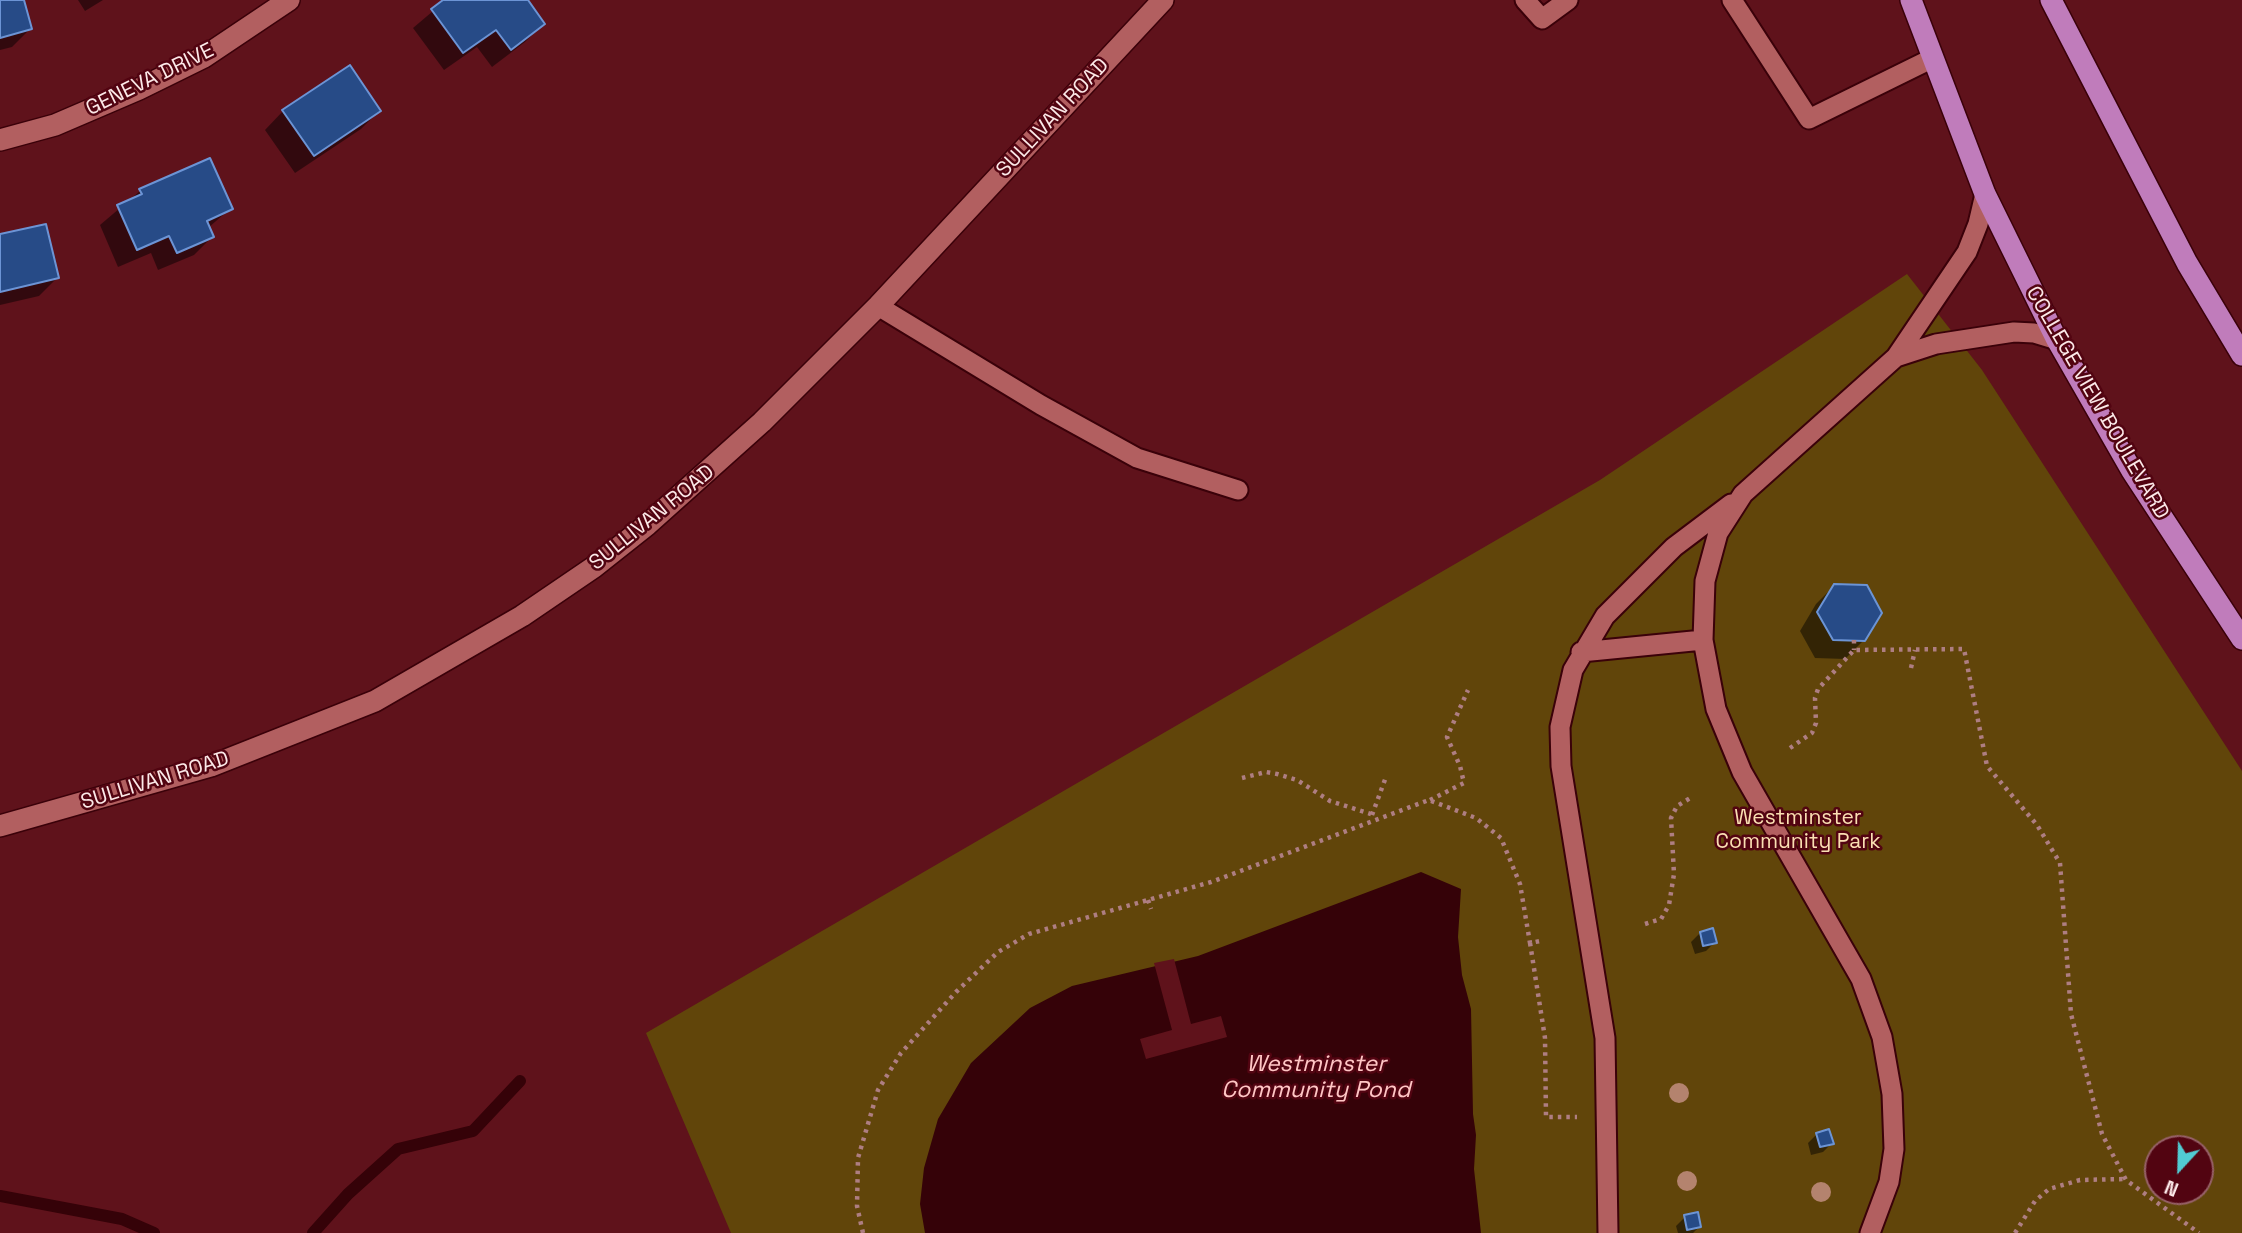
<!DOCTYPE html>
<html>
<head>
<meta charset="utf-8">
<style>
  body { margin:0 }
  #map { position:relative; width:2242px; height:1233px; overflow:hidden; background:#5f121b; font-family:"Space Grotesk",sans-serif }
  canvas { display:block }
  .north { position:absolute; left:2144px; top:1135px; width:70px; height:70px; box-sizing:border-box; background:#520411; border:2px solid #966067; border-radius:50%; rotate:202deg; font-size:19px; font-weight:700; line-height:28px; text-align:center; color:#fce9e8 }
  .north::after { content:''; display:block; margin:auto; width:24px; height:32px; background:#51ccd3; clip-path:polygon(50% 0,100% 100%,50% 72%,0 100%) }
</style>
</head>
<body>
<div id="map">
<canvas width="2242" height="1233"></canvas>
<div class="north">N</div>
</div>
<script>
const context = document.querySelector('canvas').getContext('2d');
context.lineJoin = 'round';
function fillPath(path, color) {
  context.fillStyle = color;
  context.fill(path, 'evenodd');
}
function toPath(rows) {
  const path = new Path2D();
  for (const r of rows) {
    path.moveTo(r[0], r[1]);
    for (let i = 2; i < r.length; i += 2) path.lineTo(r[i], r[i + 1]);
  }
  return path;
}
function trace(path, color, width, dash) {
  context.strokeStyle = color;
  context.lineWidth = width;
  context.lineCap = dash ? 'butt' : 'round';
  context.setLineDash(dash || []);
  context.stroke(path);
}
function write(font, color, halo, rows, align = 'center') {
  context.font = font + ' "Space Grotesk",sans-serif';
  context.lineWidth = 5;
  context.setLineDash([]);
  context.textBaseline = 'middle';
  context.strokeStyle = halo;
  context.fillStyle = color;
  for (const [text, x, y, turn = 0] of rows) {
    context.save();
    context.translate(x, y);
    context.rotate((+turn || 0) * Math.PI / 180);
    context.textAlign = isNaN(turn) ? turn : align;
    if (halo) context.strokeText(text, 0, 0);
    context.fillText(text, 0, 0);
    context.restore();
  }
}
const green = toPath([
  [1907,274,1982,370,2242,771,2242,1233,731,1233,646,1033,1600,480],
  [2158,1149,2200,1149,2200,1191,2158,1191]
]);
const water = toPath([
  [1421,872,1461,889,1458,937,1462,975,1471,1009,1473,1114,1476,1135,1474,1169,1481,1233,925,1233,920,1204,924,1168,938,1119,971,1063,1030,1008,1072,986,1198,956]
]);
const pier = toPath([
  [1174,959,1191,1024,1221,1016,1227,1037,1146,1059,1140,1039,1172,1030,1154,963]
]);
const shadow = toPath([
  [0,0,22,0,31,28,12,47,0,50],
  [78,0,103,0,85,11],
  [446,0,525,0,543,24,525,42,492,67,477,47,444,70,413,28],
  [283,111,379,111,361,129,295,173,265,130],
  [140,191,231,208,208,228,212,237,194,255,158,270,151,253,118,267,100,225],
  [0,236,57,278,39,296,0,305],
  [1835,585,1864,640,1845,659,1815,658,1800,631,1816,604],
  [1700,933,1715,942,1706,951,1695,954,1691,942],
  [1817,1134,1832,1143,1823,1152,1811,1155,1808,1143],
  [1685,1217,1699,1227,1693,1233,1678,1233,1676,1226]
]);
const stream = toPath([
  [0,1196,122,1219,154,1233],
  [313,1233,348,1194,398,1149,473,1131,520,1081]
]);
const building = toPath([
  [0,0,24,0,32,29,0,38,0,0],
  [443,0,528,0,545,24,511,50,496,30,463,53,431,9,443,0],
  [350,65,381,111,314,156,282,110,350,65],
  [210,158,233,209,207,221,214,237,177,253,169,236,137,250,117,205,142,194,139,189,210,158],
  [46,224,59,278,0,292,0,234,46,224],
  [1834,584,1867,585,1882,613,1865,641,1833,640,1817,612,1834,584],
  [1713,928,1717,943,1703,946,1700,932,1713,928],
  [1829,1129,1834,1144,1820,1147,1816,1133,1829,1129],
  [1698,1212,1701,1227,1687,1230,1684,1215,1698,1212]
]);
const path = toPath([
  [1854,640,1854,650],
  [1911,668,1915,650],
  [1790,748,1812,733,1816,723,1815,698,1818,689,1854,650,1964,649,1987,766,2037,825,2060,863,2071,1014,2102,1134,2126,1180,2199,1233],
  [1242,778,1266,772,1277,774,1297,780,1330,801,1371,814],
  [1430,800,1464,783,1460,766,1447,737,1468,690],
  [1372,815,1386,777],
  [1148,900,1151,909],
  [1645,924,1661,919,1669,905,1674,874,1671,818,1677,806,1692,797],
  [1530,943,1545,1038,1546,1117,1577,1117],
  [863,1233,857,1206,858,1158,878,1090,901,1053,956,992,998,952,1029,934,1211,882,1429,800,1476,818,1501,838,1520,884,1530,943,1540,941],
  [2015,1233,2035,1201,2049,1189,2080,1180,2125,1179]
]);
const service = toPath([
  [1525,0,1542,19,1568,0],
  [1732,0,1809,119,1933,58],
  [878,306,1041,405,1137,458,1238,490],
  [1896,357,1936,344,2014,332,2034,333,2057,340],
  [1581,652,1703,640],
  [1608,1233,1605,1038,1561,766,1560,727,1573,670,1605,616,1674,547,1731,504],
  [1870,1233,1889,1182,1894,1149,1892,1094,1882,1037,1861,979,1742,772,1716,709,1703,640,1705,581,1718,533,1743,494,1896,357,1967,252,1978,224,1985,194]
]);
const minor = toPath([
  [0,140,55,125,139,89,204,57,289,0]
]);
const tertiary = toPath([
  [0,826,211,766,375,701,522,616,594,567,647,525,762,422,878,306,1163,0]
]);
const trunk = toPath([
  [1911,0,1985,194,2057,340,2132,471,2242,639],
  [2051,0,2187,263,2242,355]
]);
const trees = [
  [1679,1093],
  [1687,1181],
  [1821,1192]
];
const streetNames = [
  ["GENEVA DRIVE",150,80,-26],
  ["SULLIVAN ROAD",1053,118,-47],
  ["COLLEGE VIEW BOULEVARD",2097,403,60],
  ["SULLIVAN ROAD",652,518,-39],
  ["SULLIVAN ROAD",155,781,-17]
];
const parkNames = [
  ["Westminster",1798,818],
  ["Community Park",1798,842]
];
const waterNames = [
  ["Westminster",1316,1065],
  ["Community Pond",1316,1091]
];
fillPath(green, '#61450a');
fillPath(water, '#350208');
fillPath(pier, '#5f121b');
fillPath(shadow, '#0007');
trace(stream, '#350208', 12);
fillPath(building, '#274b87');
trace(building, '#6c94d5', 2);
trace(service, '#3a0109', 23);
trace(minor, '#3a0109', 24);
trace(tertiary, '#3a0109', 24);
trace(trunk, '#3a0109', 24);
trace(path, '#ae7e82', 4.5, [3.5, 5]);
trace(service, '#b25f60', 19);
trace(minor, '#b25f60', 21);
trace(tertiary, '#b25f60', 21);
trace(trunk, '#c07cbb', 21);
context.fillStyle = '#b4836e';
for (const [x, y] of trees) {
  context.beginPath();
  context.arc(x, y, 10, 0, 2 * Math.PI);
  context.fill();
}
write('21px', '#fce9e8', '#520411', streetNames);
write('21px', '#fadfb2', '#520411', parkNames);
write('italic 23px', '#ffc6c5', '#520411', waterNames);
</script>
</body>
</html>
